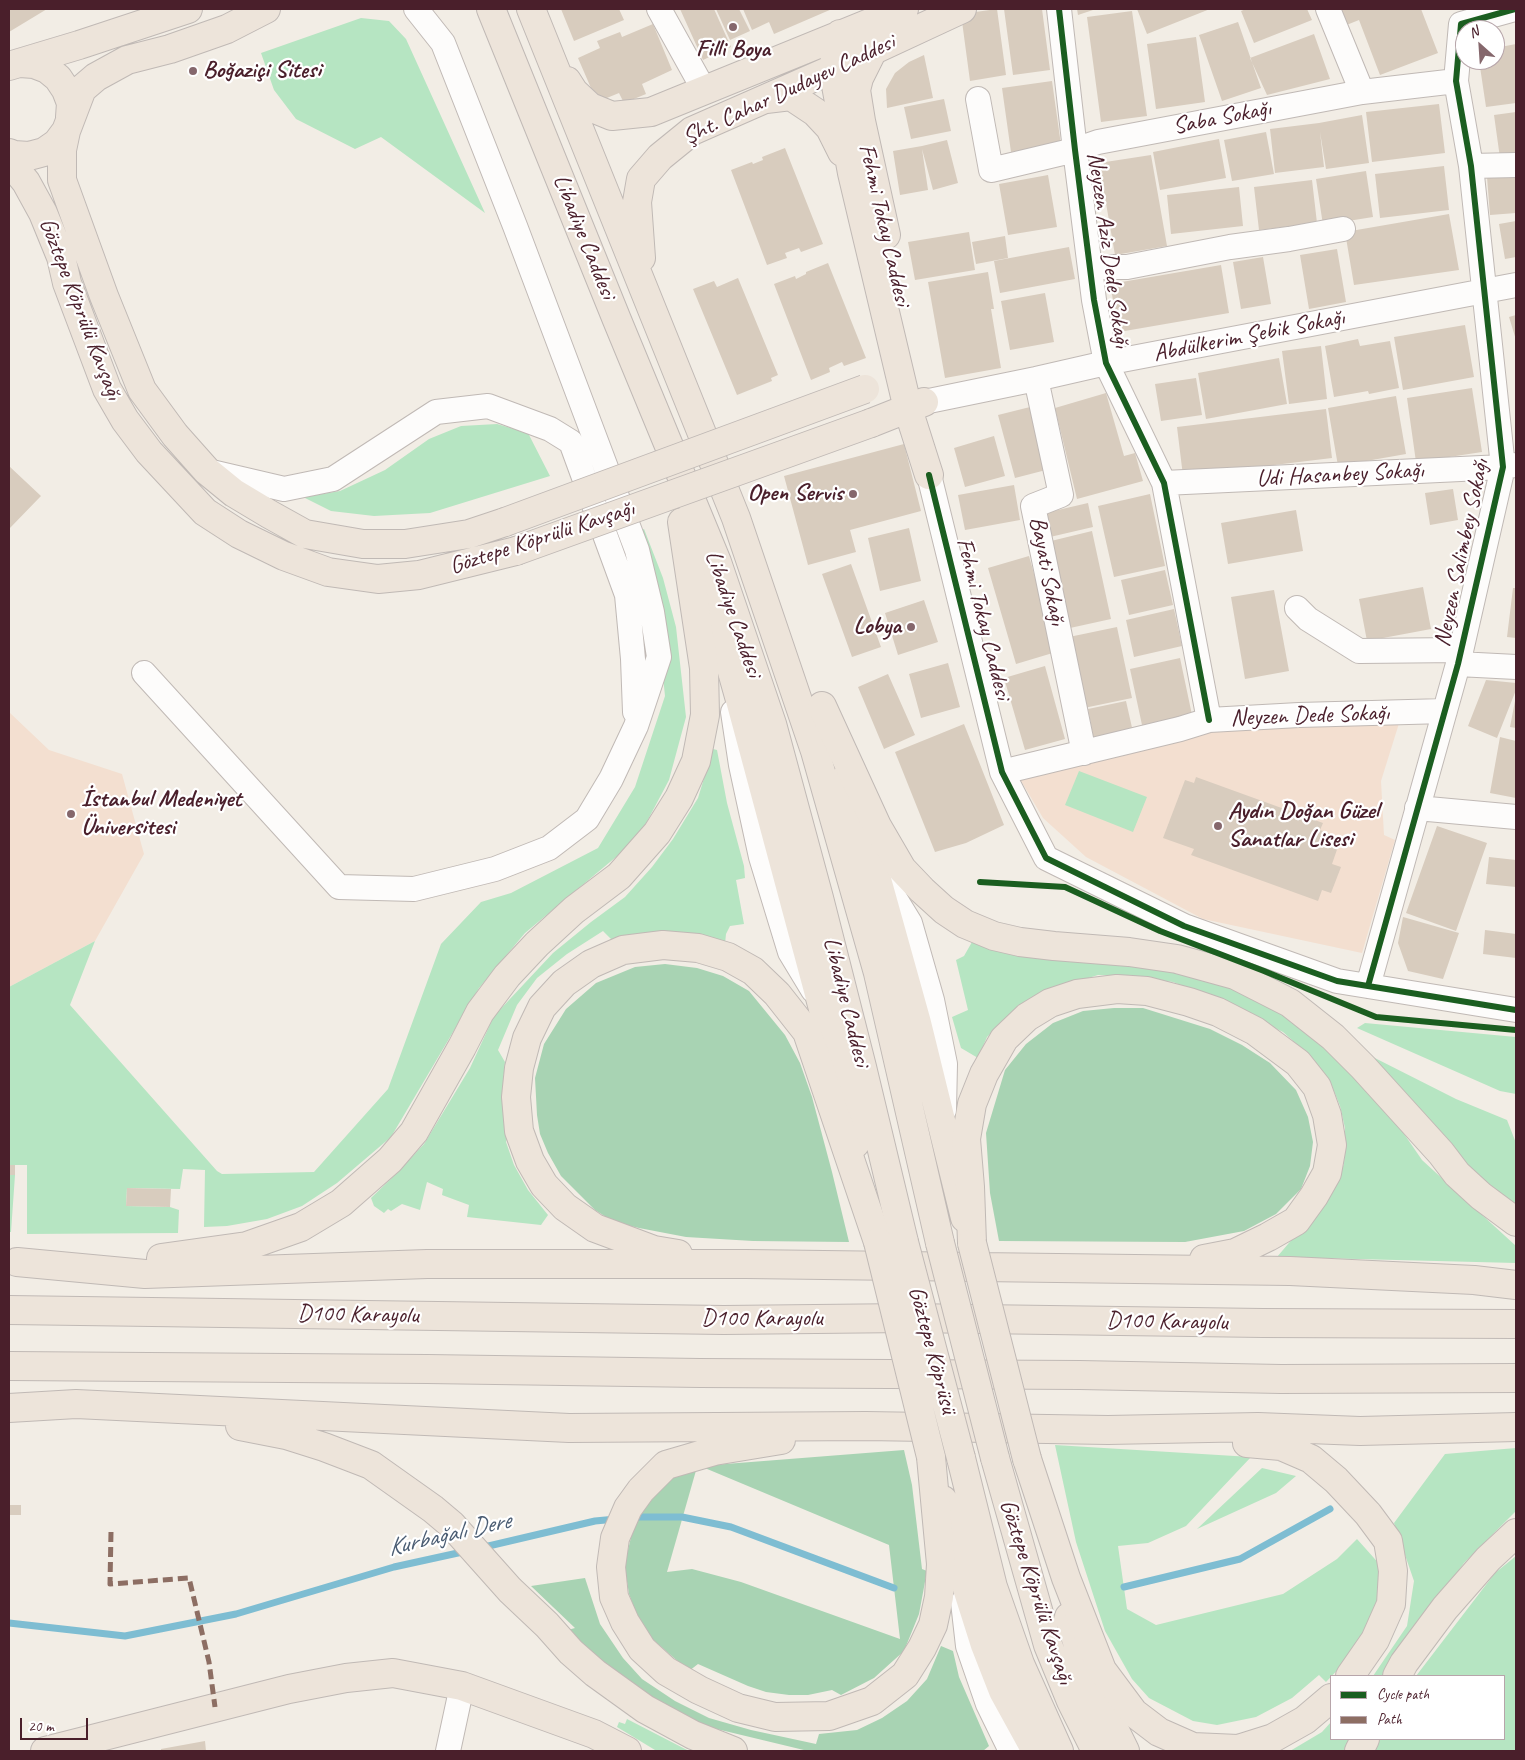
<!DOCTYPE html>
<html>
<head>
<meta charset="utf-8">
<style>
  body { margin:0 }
  #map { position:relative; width:1525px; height:1760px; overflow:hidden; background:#f2ede5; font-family:Caveat,sans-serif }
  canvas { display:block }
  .frame { position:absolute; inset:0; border:10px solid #4a1f2b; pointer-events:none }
  .legend { position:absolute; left:1330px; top:1675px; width:175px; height:65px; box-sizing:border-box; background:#fff; border:1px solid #b7a5aa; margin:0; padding:6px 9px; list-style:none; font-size:15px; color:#4a1f2b }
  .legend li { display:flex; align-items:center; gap:10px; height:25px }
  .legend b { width:25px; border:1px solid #b7a5aa }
  .north { position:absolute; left:1455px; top:20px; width:50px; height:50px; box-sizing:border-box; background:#fff; border:1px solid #b7a5aa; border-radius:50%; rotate:334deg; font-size:14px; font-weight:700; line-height:20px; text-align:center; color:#4a1f2b }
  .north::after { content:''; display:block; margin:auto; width:18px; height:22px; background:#85676c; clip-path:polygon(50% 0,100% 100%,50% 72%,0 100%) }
  .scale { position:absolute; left:20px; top:1718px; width:68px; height:22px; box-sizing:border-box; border:2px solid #4a1f2b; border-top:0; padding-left:6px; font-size:15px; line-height:18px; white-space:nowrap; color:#4a1f2b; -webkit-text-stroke:4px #fff; paint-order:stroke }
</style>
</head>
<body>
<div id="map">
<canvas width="1525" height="1760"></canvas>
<div class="frame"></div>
<ul class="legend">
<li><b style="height:6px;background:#1b5e20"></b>Cycle path</li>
<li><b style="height:6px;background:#8d6e63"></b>Path</li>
</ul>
<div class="north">N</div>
<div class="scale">20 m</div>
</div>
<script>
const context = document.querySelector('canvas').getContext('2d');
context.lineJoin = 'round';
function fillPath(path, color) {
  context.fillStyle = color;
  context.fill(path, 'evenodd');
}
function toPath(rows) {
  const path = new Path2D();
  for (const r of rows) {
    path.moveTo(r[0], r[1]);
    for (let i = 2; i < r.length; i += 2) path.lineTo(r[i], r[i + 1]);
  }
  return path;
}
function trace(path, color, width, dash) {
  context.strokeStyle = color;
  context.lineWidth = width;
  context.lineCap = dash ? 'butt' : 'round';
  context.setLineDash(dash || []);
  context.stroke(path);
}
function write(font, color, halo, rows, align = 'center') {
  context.font = font + ' Caveat,sans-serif';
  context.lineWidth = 4.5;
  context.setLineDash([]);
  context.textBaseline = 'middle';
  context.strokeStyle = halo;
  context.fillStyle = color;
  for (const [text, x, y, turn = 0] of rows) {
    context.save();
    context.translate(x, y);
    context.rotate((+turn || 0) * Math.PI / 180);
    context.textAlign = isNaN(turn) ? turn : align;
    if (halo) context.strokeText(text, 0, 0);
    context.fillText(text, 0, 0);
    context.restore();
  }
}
const built = toPath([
  [9,712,49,750,122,774,144,854,95,941,9,987],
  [1401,717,1381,781,1384,835,1395,840,1362,953,1203,919,1086,857,1043,818,1020,779,1213,725]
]);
const green = toPath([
  [361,18,389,21,406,39,485,213,381,137,355,149,296,119,274,90,261,53],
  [497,424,528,433,550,476,430,513,374,516,331,511,303,497,340,491,385,470,429,439,461,426],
  [644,529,663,578,676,627,686,717,669,780,643,829,616,857,525,933,479,988,391,1137,337,1183,302,1206,267,1219,227,1226,204,1227,205,1170,183,1169,180,1189,127,1188,126,1206,170,1207,179,1210,178,1233,27,1234,27,1165,9,1165,9,987,95,941,70,1005,217,1171,222,1174,314,1172,388,1089,441,944,481,902,511,893,598,848,635,787,665,696,657,618,635,533],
  [713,749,717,750,727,803,744,866,745,878,736,880,744,924,730,926,726,934,725,944,613,941,603,931,567,954,537,978,517,1005,498,1050,505,1062,503,1084,504,1104,508,1135,506,1142,514,1165,528,1190,548,1215,541,1225,467,1217,469,1205,442,1195,443,1189,427,1182,420,1210,402,1204,391,1211,388,1209,384,1213,374,1206,371,1198,397,1173,424,1144,470,1068,494,1016,553,953,591,922,625,897,652,867,673,839,698,798],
  [1079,771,1147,797,1133,832,1065,805],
  [972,942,1013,955,1091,960,1201,976,1243,992,1287,1017,1327,1050,1361,1084,1400,1128,1422,1160,1516,1246,1516,1263,1277,1257,1333,1191,1344,1164,1345,1128,1340,1106,1330,1081,1309,1055,1283,1032,1204,994,1173,982,1131,976,1098,975,1040,993,1011,1013,987,1037,978,1058,961,1048,952,1017,968,1010,956,960,964,956],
  [1365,1023,1516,1037,1516,1094,1500,1091,1357,1028],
  [1359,1050,1456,1099,1507,1120,1516,1143,1516,1216,1477,1188],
  [9,1175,15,1175,11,1232,9,1232],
  [1055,1445,1251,1457,1186,1526,1148,1543,1118,1546,1127,1609,1156,1625,1283,1594,1337,1559,1357,1539,1382,1567,1376,1613,1347,1660,1326,1682,1319,1675,1292,1698,1256,1717,1217,1725,1193,1721,1149,1698,1132,1679,1105,1631,1076,1542],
  [1516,1448,1516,1511,1464,1563,1414,1634,1389,1676,1373,1676,1407,1626,1414,1581,1394,1523,1445,1454],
  [1262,1468,1296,1476,1276,1493,1197,1529],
  [1516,1556,1516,1751,1375,1751,1380,1739,1504,1739,1504,1676,1416,1676,1495,1573],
  [627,1719,689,1751,655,1750,617,1727,619,1722,625,1724],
  [1331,1722,1331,1739,1353,1739,1347,1751,1290,1751,1322,1732]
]);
const forest = toPath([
  [665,964,697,968,723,976,749,991,785,1035,800,1063,812,1097,832,1172,849,1242,753,1241,686,1237,639,1228,614,1222,595,1210,561,1176,548,1153,540,1134,537,1115,535,1078,544,1044,566,1009,596,983,635,967],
  [1114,1008,1143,1008,1210,1029,1242,1045,1270,1063,1296,1090,1308,1117,1313,1142,1310,1166,1301,1189,1276,1214,1244,1231,1185,1242,999,1241,990,1193,986,1133,1005,1070,1026,1044,1053,1023,1083,1011],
  [904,1450,912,1485,922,1569,927,1571,919,1614,904,1651,874,1678,841,1695,832,1690,808,1695,789,1695,766,1692,748,1686,698,1664,689,1671,650,1637,636,1613,629,1594,626,1575,626,1559,631,1537,641,1513,668,1480,693,1467,697,1467,667,1572,692,1569,741,1582,900,1639,889,1545,700,1466],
  [585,1578,600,1624,623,1658,642,1679,675,1701,709,1718,751,1730,816,1744,819,1734,857,1730,882,1718,907,1701,927,1679,941,1646,953,1651,959,1677,989,1746,983,1751,808,1751,700,1725,641,1693,600,1661,568,1630,575,1628,531,1586]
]);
const stream = toPath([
  [632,1517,682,1517,731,1527,894,1588],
  [480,1548,595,1521,616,1519],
  [1124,1587,1240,1559,1330,1509],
  [9,1623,125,1636,236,1614,394,1567,467,1551]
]);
const building = toPath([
  [9,9,47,9,9,32],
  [561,9,619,9,624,20,574,41],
  [680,9,714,9,731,47,703,60],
  [716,9,739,9,750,31,730,40],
  [743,9,832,9,774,34,769,22,752,30],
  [997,9,1006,75,970,81,961,14],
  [1004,9,1042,9,1050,70,1013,75],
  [1077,9,1096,9,1078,15],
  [1137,9,1210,9,1147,34],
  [1246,9,1307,9,1312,20,1254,43,1241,11],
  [1331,9,1421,9,1438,53,1380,75,1359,20,1339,28],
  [1132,11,1147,116,1101,122,1087,17],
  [1238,22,1261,88,1222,101,1199,35],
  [653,24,672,70,642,84,646,94,624,103,619,93,597,102,578,58,600,48,597,41,620,32,622,37],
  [1314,34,1330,79,1267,95,1250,58],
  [1196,37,1205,102,1156,109,1147,44],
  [1516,44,1516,103,1486,107,1479,60,1495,60,1495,48],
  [924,55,933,98,887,108,886,89,895,73,909,62],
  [1052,81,1061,145,1011,152,1002,88],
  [944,99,951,131,911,139,904,107],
  [1439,104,1445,153,1372,162,1366,112],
  [1516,112,1516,156,1500,158,1494,115],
  [1362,115,1369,163,1326,169,1320,132,1324,167,1275,173,1270,129,1319,123],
  [1266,132,1274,174,1232,181,1224,140],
  [1219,139,1226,178,1160,190,1153,152],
  [947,140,958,183,933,190,922,149,928,190,900,195,893,151,922,146],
  [785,148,823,244,801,252,799,248,785,253,787,258,767,265,731,170,752,162,753,164,763,160,762,157],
  [1151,155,1167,246,1115,255,1099,163],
  [1444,166,1449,210,1380,218,1375,174],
  [1366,171,1373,217,1323,225,1316,179],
  [1048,175,1057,227,1008,235,999,184],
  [1516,175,1516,213,1490,215,1487,177],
  [1312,180,1317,223,1259,230,1254,187],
  [1239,187,1243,226,1171,234,1167,195],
  [1449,214,1459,270,1354,285,1345,232],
  [1516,221,1516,257,1505,259,1499,224],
  [969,232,975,270,915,280,908,242],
  [1005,236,1008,258,976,264,972,242],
  [1069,247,1075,279,1000,293,994,261],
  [1337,249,1346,302,1309,309,1300,255],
  [1263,257,1271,304,1241,309,1233,262],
  [828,263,866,358,844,366,842,362,829,368,830,372,811,380,774,284,795,276,796,279,806,274,806,272],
  [1221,265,1229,313,1119,332,1110,284],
  [988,272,994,309,991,309,1001,368,945,378,928,282],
  [738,278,778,375,771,378,772,381,737,395,693,289,714,281,717,287],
  [1045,293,1054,342,1010,350,1001,301],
  [1516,315,1516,340,1509,317],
  [1465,325,1474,377,1403,390,1394,337],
  [1358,339,1360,346,1390,341,1399,388,1369,394,1368,391,1334,397,1325,346],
  [1321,346,1327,399,1289,404,1282,351],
  [1279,358,1287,404,1206,419,1198,373],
  [1196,378,1202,415,1161,421,1155,384],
  [1472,388,1482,452,1416,462,1407,398],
  [1106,393,1124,456,1135,453,1143,481,1077,499,1055,408],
  [1396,396,1406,454,1338,466,1328,408],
  [1030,407,1046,470,1015,478,998,415],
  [1326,409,1332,458,1183,476,1177,427],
  [994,436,1005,476,965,487,954,448],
  [904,444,921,511,850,530,856,552,808,565,784,476],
  [9,466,41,496,9,529],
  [1014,485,1020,520,965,530,958,495],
  [1453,489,1458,520,1430,525,1425,493],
  [1150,494,1165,566,1114,577,1098,506],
  [1088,503,1093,527,1050,537,1045,513],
  [1296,510,1303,551,1228,564,1221,523],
  [909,528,921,581,880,591,868,538],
  [1092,531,1111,619,1070,628,1051,541],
  [1029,556,1056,652,1016,664,988,568],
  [851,564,881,647,852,657,822,574],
  [1165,570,1173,605,1129,615,1121,580],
  [1423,587,1431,629,1367,641,1359,599],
  [1513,588,1516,588,1516,638,1507,637],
  [1274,590,1289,671,1245,679,1231,597],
  [924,600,938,642,898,655,885,613],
  [1174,609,1182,646,1134,657,1126,620],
  [1117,627,1132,698,1084,708,1069,637],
  [1180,658,1192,715,1142,725,1130,669],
  [948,663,960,707,921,718,909,674],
  [1045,666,1065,739,1025,750,1004,678],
  [888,674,915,735,884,749,858,687],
  [1486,680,1516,683,1516,690,1497,738,1468,726],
  [1126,701,1133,732,1094,740,1088,709],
  [1515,701,1516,701,1516,728,1510,727],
  [964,724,1004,825,966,843,935,852,895,752],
  [1500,737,1516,741,1516,798,1490,793],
  [1196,777,1323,823,1320,830,1341,838,1332,864,1341,867,1331,893,1322,890,1318,901,1191,855,1194,849,1163,838,1185,780,1194,783],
  [1437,826,1487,843,1456,931,1406,913],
  [1489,857,1516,860,1516,887,1486,884],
  [1403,917,1459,933,1443,979,1408,971,1398,943],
  [1485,930,1516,934,1516,958,1483,954],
  [9,1165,15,1165,15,1175,9,1175],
  [127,1188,171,1189,170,1207,126,1206],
  [10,1505,21,1505,21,1515,10,1515],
  [205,1741,206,1751,161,1751,161,1749]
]);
const minor = toPath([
  [659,9,704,90],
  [1059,9,1075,150,1094,300,1106,363,1164,483,1209,720],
  [1328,9,1362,92],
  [978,99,991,170,1075,150,1098,142,1362,92,1456,81],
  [1471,166,1516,165],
  [1090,267,1127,267,1230,247,1289,239,1343,229],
  [1036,379,1061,495,1033,506,1084,753],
  [924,402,1036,379,1106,363,1516,285],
  [207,471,284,489,333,479,436,412,488,406,550,429,571,442,627,595,633,659,635,712],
  [929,475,1002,772,1046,858,1184,926,1337,981,1516,1010],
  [1164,483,1503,467,1516,465],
  [1297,608,1308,619,1359,651,1461,650],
  [1458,664,1516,667],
  [144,673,339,887,414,889,495,869,549,848,587,819,611,779,636,726,659,657,652,612,637,550,515,226,443,43,416,9],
  [733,712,741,765,761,857,790,952,813,990],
  [1002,772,1180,729,1209,720,1299,715,1445,711],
  [1417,808,1516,817],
  [880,874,910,923,932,1000,945,1064,944,1110],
  [1368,986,1458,664,1503,467,1471,166,1456,81,1461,24,1515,9],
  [963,1602,968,1646,988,1704,1011,1751],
  [448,1751,462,1686]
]);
const major = toPath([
  [491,9,617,320,717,562,772,724,819,898,862,1067,904,1242],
  [531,9,736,518,815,751,878,973,940,1243],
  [840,34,833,69,852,173,908,409,929,475],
  [873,50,859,78,856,90,861,121,886,235],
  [20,63,34,64,47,69,58,78,66,90,71,103,70,117],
  [9,66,79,45,188,9],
  [567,81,574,92,590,107,612,116,651,112,904,9],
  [766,99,791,96,815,112,830,128,842,152],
  [66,131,62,150,62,180,104,296,142,390,175,435,207,471,234,493,269,514,305,534,363,544,405,544,469,534,505,522],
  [9,153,14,155,29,156,44,152,57,143,66,131,82,89,96,77,127,60,170,49,227,29,266,9],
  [9,161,26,182,43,213,61,257,67,283,107,389,125,420,149,452,205,512,239,534,284,556,328,572,378,579,419,575,516,551],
  [641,258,637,202,641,179,660,157,692,131,833,69,962,9],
  [871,423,924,402],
  [695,559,722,636,740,700,822,1005,855,1144],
  [845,779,871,858,917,1023,965,1218],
  [961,1458,993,1587,1020,1664,1059,1751],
  [995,1458,1048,1645,1071,1701,1096,1751],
  [943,1500,959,1563,985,1645,1003,1691,1036,1751],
  [1069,1617,1088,1676,1125,1751],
  [45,1751,289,1689,346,1678,393,1673,462,1686,594,1734,627,1751]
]);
const highway = toPath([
  [822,706,877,826,902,869,922,890,944,910,965,924,994,936,1020,942,1054,946,1129,952,1177,959,1235,975,1290,1003,1333,1037,1363,1067,1441,1153,1457,1174,1481,1196,1516,1222],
  [972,1243,970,1187,966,1139,972,1104,984,1074,1004,1039,1027,1017,1050,1003,1077,994,1117,989,1147,991,1189,1002,1218,1012,1255,1031,1298,1063,1317,1087,1327,1115,1332,1145,1327,1173,1314,1196,1296,1221,1268,1237,1235,1253,1204,1259],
  [678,1254,654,1250,595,1228,565,1207,544,1185,530,1161,519,1131,516,1097,519,1068,527,1038,542,1007,564,983,591,964,623,950,663,945,698,948,728,957,753,971,777,994,807,1032,878,1242],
  [161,1258,247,1246,301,1227,341,1203,390,1160,414,1132,462,1047,480,1012,507,976,537,944,574,910,619,876,657,833,679,798,696,761,705,715,704,668,682,522],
  [17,1262,145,1274,427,1264,746,1264,1290,1271,1474,1280,1516,1285],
  [9,1310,724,1320,907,1318,1263,1323,1516,1324],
  [9,1366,427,1369,700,1373,1080,1375,1281,1379,1516,1378],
  [9,1408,76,1404,569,1428,866,1426,1108,1430,1258,1427,1360,1431,1516,1427],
  [240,1426,286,1435,324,1447,371,1465,433,1509,452,1525,510,1590,547,1625,571,1652,595,1673,645,1709,693,1735,733,1751],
  [781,1440,714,1451,666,1465,641,1490,628,1508,615,1538,611,1567,614,1597,625,1622,642,1649,666,1671,699,1690,738,1708,775,1717,829,1716,872,1701,905,1675,922,1648,933,1625,939,1597,941,1564,931,1457],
  [1247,1443,1281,1446,1311,1459,1336,1480,1368,1514,1388,1541,1393,1571,1391,1604,1375,1640,1350,1676],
  [1027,1459,1066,1578,1102,1670,1134,1713,1159,1732,1193,1747,1238,1749,1273,1738,1305,1720,1331,1698],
  [1397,1676,1404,1663,1445,1608,1488,1559,1516,1533],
  [1359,1751,1365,1739]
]);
const majorBridge = toPath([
  [505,522,865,389],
  [516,551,871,423],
  [878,1242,931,1457],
  [904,1242,961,1458],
  [940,1243,995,1458],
  [972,1243,1027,1459]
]);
const quiet = toPath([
  [111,1532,110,1584,189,1578,209,1662,215,1707]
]);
const cycleway = toPath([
  [1059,9,1075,150,1094,300,1106,363,1164,483,1209,720],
  [929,475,1002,772,1046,858,1184,926,1337,981,1516,1010],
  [980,882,1065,887,1160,931,1264,971,1376,1017,1516,1030],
  [1368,986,1458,664,1503,467,1471,166,1456,81,1461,24,1515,9]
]);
const markers = [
  [733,27,5,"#85676c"],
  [193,71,5,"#85676c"],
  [853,494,5,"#85676c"],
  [911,627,5,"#85676c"],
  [71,814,5,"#85676c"],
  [1218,826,5,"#85676c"]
];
const poiNames = [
  ["Filli Boya",733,50,"center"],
  ["Boğaziçi Sitesi",203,71],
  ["Open Servis",843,494,"right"],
  ["Lobya",901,627,"right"],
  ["İstanbul Medeniyet",81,800],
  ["Üniversitesi",81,828],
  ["Aydın Doğan Güzel",1228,812],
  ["Sanatlar Lisesi",1228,840]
];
const streetNames = [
  ["Şht. Cahar Dudayev Caddesi",789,90,-25],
  ["Saba Sokağı",1222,118,-11],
  ["Fehmi Tokay Caddesi",884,225,77],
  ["Libadiye Caddesi",584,237,68],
  ["Neyzen Aziz Dede Sokağı",1108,250,82],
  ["Göztepe Köprülü Kavşağı",80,309,69],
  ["Abdülkerim Şebik Sokağı",1249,336,-11],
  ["Udi Hasanbey Sokağı",1340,475,-3],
  ["Göztepe Köprülü Kavşağı",542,538,-18],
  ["Neyzen Salimbey Sokağı",1462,553,-78],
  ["Bayati Sokağı",1047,571,79],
  ["Libadiye Caddesi",733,614,71],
  ["Fehmi Tokay Caddesi",983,619,76],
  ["Neyzen Dede Sokağı",1310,716,-2],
  ["Libadiye Caddesi",846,1002,76],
  ["D100 Karayolu",358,1315,1],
  ["D100 Karayolu",762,1319],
  ["D100 Karayolu",1167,1322,1],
  ["Göztepe Köprüsü",932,1350,75],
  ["Göztepe Köprülü Kavşağı",1036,1592,72]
];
const waterNames = [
  ["Kurbağalı Dere",449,1535,-13]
];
fillPath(built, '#f3dfd0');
fillPath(green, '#b6e5c2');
fillPath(forest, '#a8d3b3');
trace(stream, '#7ebdd2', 7);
fillPath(building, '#d8ccbe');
trace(minor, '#c0b9b5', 26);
trace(major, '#c0b9b5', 30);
trace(highway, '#c0b9b5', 30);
trace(minor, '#fdfcfb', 24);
trace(major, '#ede4da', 28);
trace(highway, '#ede4da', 28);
trace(majorBridge, '#c0b9b5', 30, []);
trace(majorBridge, '#ede4da', 28);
trace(quiet, '#8d6e63', 5, [10, 5]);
trace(cycleway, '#1b5e20', 6);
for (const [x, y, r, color] of markers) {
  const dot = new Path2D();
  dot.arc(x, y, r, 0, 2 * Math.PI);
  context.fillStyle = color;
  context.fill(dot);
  trace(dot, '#fff', 2);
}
write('bold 24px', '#4a1f2b', '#fff', poiNames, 'left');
write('24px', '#4a1f2b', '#fff', streetNames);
write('italic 25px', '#4b5d73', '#fff', waterNames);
</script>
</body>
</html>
